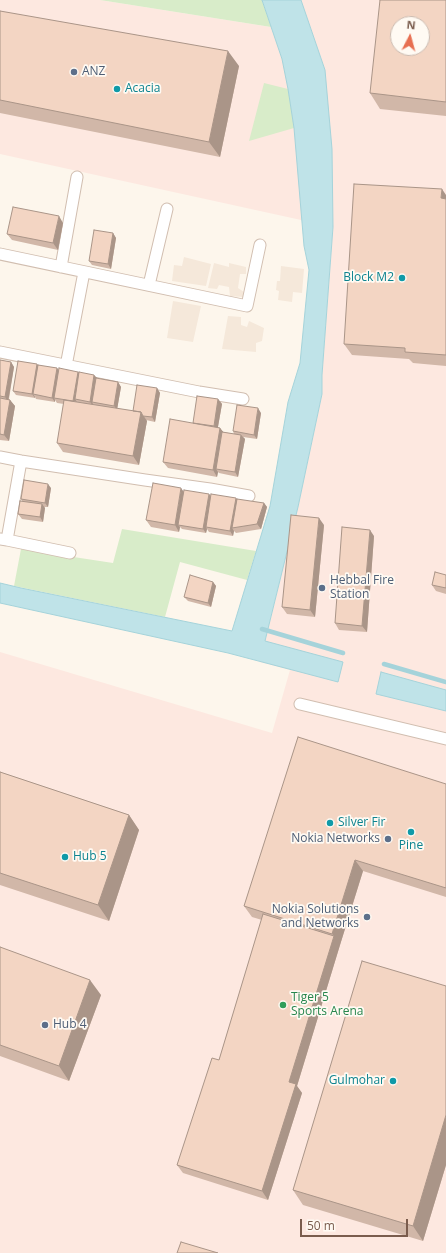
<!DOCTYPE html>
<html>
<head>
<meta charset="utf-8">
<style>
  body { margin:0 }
  #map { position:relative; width:446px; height:1253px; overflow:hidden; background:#fdf6ec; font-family:"Open Sans",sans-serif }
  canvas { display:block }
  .north { position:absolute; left:390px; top:16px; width:40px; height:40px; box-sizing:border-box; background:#fffaf3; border:1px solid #cabbb1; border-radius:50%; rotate:6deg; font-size:11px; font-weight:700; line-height:16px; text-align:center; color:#7a5c4d }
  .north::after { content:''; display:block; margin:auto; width:14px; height:18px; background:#e76f51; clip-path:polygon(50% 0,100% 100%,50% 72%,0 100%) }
  .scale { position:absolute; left:300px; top:1219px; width:108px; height:18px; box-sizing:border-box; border:2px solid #7a5c4d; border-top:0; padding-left:5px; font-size:12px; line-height:14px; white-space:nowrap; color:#7a5c4d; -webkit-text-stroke:3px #fffaf3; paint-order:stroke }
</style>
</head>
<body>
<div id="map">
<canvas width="446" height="1253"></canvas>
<div class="north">N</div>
<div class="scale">50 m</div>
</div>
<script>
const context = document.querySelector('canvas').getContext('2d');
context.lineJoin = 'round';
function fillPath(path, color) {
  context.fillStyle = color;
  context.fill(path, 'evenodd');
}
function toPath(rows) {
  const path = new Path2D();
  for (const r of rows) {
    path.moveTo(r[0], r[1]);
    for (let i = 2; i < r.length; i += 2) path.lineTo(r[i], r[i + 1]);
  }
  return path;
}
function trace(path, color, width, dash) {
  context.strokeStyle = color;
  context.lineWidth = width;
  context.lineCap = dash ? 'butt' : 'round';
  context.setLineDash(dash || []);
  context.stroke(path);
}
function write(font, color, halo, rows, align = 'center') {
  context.font = font + ' "Open Sans",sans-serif';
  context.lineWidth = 3.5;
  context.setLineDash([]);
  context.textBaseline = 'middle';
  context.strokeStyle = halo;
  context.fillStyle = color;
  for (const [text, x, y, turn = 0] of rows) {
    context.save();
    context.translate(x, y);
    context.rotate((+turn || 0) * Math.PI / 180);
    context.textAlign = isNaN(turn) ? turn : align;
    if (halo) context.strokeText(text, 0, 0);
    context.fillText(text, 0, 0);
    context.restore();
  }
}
const residential = toPath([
  [184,257,211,264,206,286,172,281,174,265,182,266],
  [214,263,229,267,229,263,246,267,246,274,240,274,238,288,244,292,243,297,230,296,229,287,219,285,217,289,208,288],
  [281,266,304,269,302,293,293,292,292,302,278,300,279,291,276,290,277,281,280,281],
  [173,301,201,306,193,342,167,338],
  [228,316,241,317,241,325,247,327,249,321,264,328,262,341,256,343,256,352,222,349]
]);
const commercial = toPath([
  [0,0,100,0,271,27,282,59,325,70,301,0,446,0,446,1253,0,1253,0,652,272,733,290,670,260,662,298,507,322,394,322,375,333,227,0,154],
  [398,24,422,24,422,48,398,48]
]);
const green = toPath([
  [100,0,262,0,271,27],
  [264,83,288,89,294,128,249,141],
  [122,529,256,551,247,580,180,562,165,617,14,586,21,549,113,563]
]);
const water = toPath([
  [262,0,301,0,325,70,332,149,333,227,322,375,322,394,298,507,265,641,343,662,338,682,228,653,0,603,0,583,21,588,232,631,270,506,288,402,300,363,309,270,304,246,294,128,288,89,282,59,262,0],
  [381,672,446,690,446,711,376,694,381,672]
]);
const stream = toPath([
  [262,629,343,653],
  [384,664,446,682]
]);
const minor = toPath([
  [0,254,247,306,260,245],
  [61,267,77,177],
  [149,285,167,209],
  [0,352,199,392,243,399],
  [66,366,84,272],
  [0,457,21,461,145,480,210,489,249,496],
  [0,539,7,540,21,461],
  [7,540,70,553],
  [300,704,446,739]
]);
const wall = toPath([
  [446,0,446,116,380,109,370,93],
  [0,11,239,66,220,157,0,113],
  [446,195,446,366,413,363,409,359,352,355,344,344],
  [63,223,58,250,12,240,7,234],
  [113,233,116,238,111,269,92,265,89,261],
  [0,360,11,362,14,367,9,399,10,400,15,406,9,441,0,440],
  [37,364,38,366,57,368,59,371,78,372,79,373,94,375,97,379,118,382,121,387,117,409,133,411,157,388,160,393,155,422,146,420,147,421,139,465,63,452,57,443,64,404,57,403,55,400,55,402,36,399,35,397,35,398,16,395,13,391],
  [218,399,222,404,218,427,220,428,223,432,234,434,233,431,261,413,257,439,243,437,245,439,238,477,219,473,218,472,217,477,168,468,163,462,193,423],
  [51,488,48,507,44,507,45,508,43,522,22,519,18,514,22,501,21,499],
  [211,497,236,498,237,500,264,503,267,507,261,529,236,533,234,531,233,536,209,532,207,529,206,533,182,529,180,527,179,532,151,527,146,520],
  [324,525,315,617,287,614,282,607],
  [374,536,367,632,339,630,335,623],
  [446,575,446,594,436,591,432,585],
  [213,582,216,586,211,607,188,601,184,597],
  [0,772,129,815,139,830,109,921,0,885],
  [446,784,446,897,363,871,340,945,297,1086,302,1093,268,1200,183,1173,177,1165,219,1060,262,920,252,917,244,906],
  [0,947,101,995,69,1081,0,1056],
  [446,986,446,1165,423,1241,303,1205,293,1190]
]);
const shadedWall = toPath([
  [228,51,239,66,220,157,209,142],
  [442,189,446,195,446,205,441,198],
  [59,216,63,223,58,250,53,243],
  [113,233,116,238,111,269,108,264],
  [11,362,14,367,8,402,5,397],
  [37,364,40,369,33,394,35,397,35,398,32,394],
  [57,368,60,373,54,398,55,400,55,402,52,398],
  [78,372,81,376,75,399,77,402,73,401],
  [94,375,98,379,92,402,93,404,93,406,90,402],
  [118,382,121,387,117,410,114,406],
  [157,388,160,393,155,422,152,417],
  [218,399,222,404,217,432,214,427],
  [10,400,15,406,9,441,4,435],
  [258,408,261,413,257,439,254,435],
  [141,412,147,421,139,465,133,456],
  [220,428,225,434,216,469,218,472,217,477,213,470],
  [241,435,245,439,238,477,235,472],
  [48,484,51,488,48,507,45,503],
  [181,488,186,495,178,525,180,527,179,532,175,525],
  [209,494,212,498,206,527,207,529,206,533,203,529],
  [236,498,239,503,232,528,234,531,233,536,230,531],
  [264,503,267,507,261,529,257,524],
  [42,504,45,508,43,522,40,517],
  [319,518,324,525,315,617,310,610],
  [370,530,374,536,367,632,362,626],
  [213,582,216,586,211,607,208,603],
  [129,815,139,830,109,921,98,905],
  [355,860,363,871,340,945,297,1086,302,1093,268,1200,262,1191,289,1082,334,936,332,934],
  [90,980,101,995,69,1081,59,1066],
  [446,1115,446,1165,423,1241,413,1226]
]);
const building = toPath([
  [380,0,446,0,446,102,370,93,380,0],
  [398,24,422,24,422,48,398,48,398,24],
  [0,11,228,51,209,142,0,100,0,11],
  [354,184,442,189,441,198,446,199,446,355,405,352,405,348,344,344,354,184],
  [13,207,59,216,53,243,7,234,13,207],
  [94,230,113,233,108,264,89,261,94,230],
  [0,360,11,362,5,397,0,396,0,360],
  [18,361,37,364,32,394,13,391,18,361],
  [38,365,57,368,52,398,33,394,38,365],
  [59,368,78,372,73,401,54,398,59,368],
  [79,372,94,375,90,402,75,399,79,372],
  [96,378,118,382,114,406,92,402,96,378],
  [137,385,157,388,152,417,143,416,141,412,133,411,137,385],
  [197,396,218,399,214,426,193,423,197,396],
  [0,398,10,400,4,435,0,434,0,398],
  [64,400,141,412,133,456,57,443,64,400],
  [237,405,258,408,254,435,233,431,237,405],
  [170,419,220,428,213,470,163,462,170,419],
  [222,432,241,435,235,472,216,469,222,432],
  [24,480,48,484,45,503,21,499,24,480],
  [153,483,181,488,175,525,146,520,153,483],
  [184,490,209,494,203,529,178,525,184,490],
  [211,494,236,498,230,531,206,527,211,494],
  [237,499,264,503,257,524,232,528,237,499],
  [20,501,42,504,40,517,18,514,20,501],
  [291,515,319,518,310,610,282,607,291,515],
  [342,527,370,530,362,626,335,623,342,527],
  [435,572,446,575,446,588,432,585,435,572],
  [190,575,213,582,208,603,184,597,190,575],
  [298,737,446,784,446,888,355,860,332,934,244,906,298,737],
  [0,772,129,815,98,905,0,873,0,772],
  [263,914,334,936,289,1082,296,1084,262,1191,177,1165,212,1058,219,1060,263,914],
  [0,947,90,980,59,1066,0,1045,0,947],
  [362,961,446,986,446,1115,413,1226,293,1190,362,961],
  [181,1242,218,1253,177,1253,181,1242]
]);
const markers = [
  [74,72,4,"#5c6f8a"],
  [117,89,4,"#0f9aa8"],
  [402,278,4,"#0f9aa8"],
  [322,588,4,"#5c6f8a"],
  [330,823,4,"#0f9aa8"],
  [411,832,4,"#0f9aa8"],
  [388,839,4,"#5c6f8a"],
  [65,857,4,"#0f9aa8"],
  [367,917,4,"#5c6f8a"],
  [283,1005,4,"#2e9e5b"],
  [45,1025,4,"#5c6f8a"],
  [393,1081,4,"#0f9aa8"]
];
const serviceNames = [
  ["ANZ",82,72],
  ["Hebbal Fire",330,581],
  ["Station",330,595],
  ["Nokia Networks",380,839,"right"],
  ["Nokia Solutions",359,910,"right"],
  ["and Networks",359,924,"right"],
  ["Hub 4",53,1025]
];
const cultureNames = [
  ["Acacia",125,89],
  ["Block M2",394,278,"right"],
  ["Silver Fir",338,823],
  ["Pine",411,846,"center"],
  ["Hub 5",73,857],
  ["Gulmohar",385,1081,"right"]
];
const leisureNames = [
  ["Tiger 5",291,998],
  ["Sports Arena",291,1012]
];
fillPath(residential, '#f5e8da');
fillPath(commercial, '#fde8e0');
fillPath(green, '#d8ecc9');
fillPath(water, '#bfe3e8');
trace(water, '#a5d3da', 1);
trace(stream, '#a5d3da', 4.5);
trace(minor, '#d1beb0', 13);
trace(minor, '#fff', 11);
fillPath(wall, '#d1b7a8');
fillPath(shadedWall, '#aa9588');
fillPath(building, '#f3d5c3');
trace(building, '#aa9588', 1);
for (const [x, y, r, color] of markers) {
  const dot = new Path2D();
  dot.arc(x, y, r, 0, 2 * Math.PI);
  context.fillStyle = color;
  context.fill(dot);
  trace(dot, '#fffaf3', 1.5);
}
write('12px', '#4e5e75', '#fffaf3', serviceNames, 'left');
write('12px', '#0d838f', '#fffaf3', cultureNames, 'left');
write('12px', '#27864d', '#fffaf3', leisureNames, 'left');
</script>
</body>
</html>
